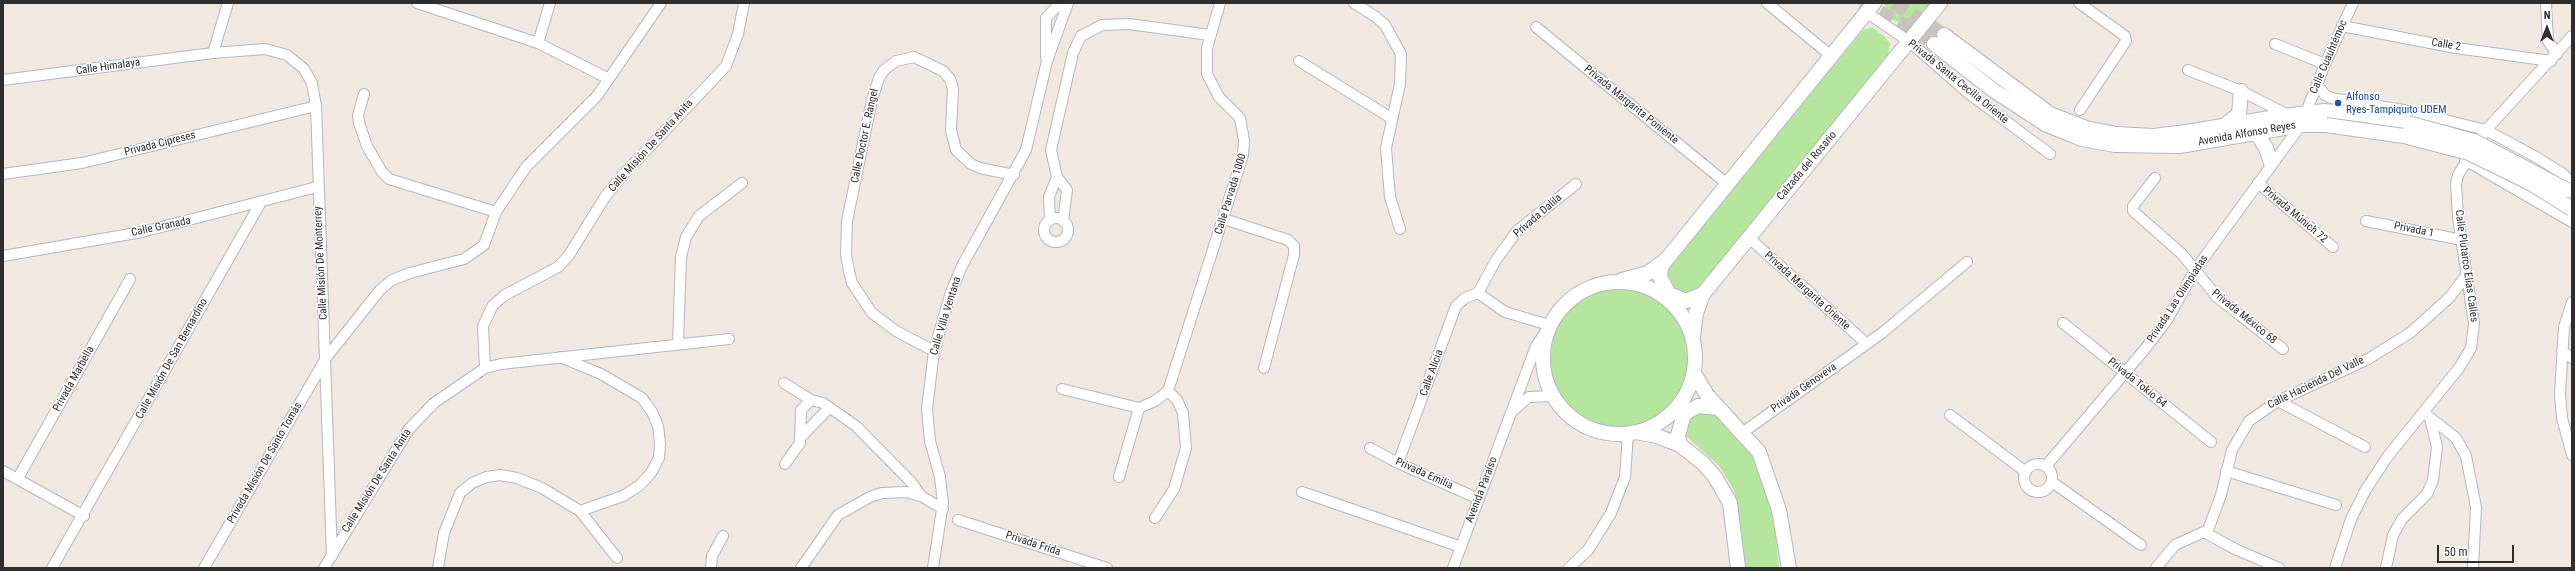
<!DOCTYPE html>
<html>
<head>
<meta charset="utf-8">
<style>
  body { margin:0 }
  #map { position:relative; width:2575px; height:571px; overflow:hidden; background:#efe9e1; font-family:"Roboto Condensed",sans-serif }
  canvas { display:block }
  .frame { position:absolute; inset:0; border:4px solid #2e2e2e; pointer-events:none }
  .north { position:absolute; left:2527px; top:8px; width:40px; height:40px; -webkit-text-stroke:3px #fff; paint-order:stroke; rotate:0deg; font-size:11px; font-weight:700; line-height:16px; text-align:center; color:#2e2e2e }
  .north::after { content:''; display:block; margin:auto; width:14px; height:18px; background:#2e2e2e; clip-path:polygon(50% 0,100% 100%,50% 72%,0 100%) }
  .scale { position:absolute; left:2437px; top:545px; width:77px; height:18px; box-sizing:border-box; border:2px solid #2e2e2e; border-top:0; padding-left:5px; font-size:12px; line-height:14px; white-space:nowrap; color:#2e2e2e; -webkit-text-stroke:3px #fff; paint-order:stroke }
</style>
</head>
<body>
<div id="map">
<canvas width="2575" height="571"></canvas>
<div class="frame"></div>
<div class="north">N</div>
<div class="scale">50 m</div>
</div>
<script>
const context = document.querySelector('canvas').getContext('2d');
context.lineJoin = 'round';
function fillPath(path, color) {
  context.fillStyle = color;
  context.fill(path, 'evenodd');
}
function toPath(rows) {
  const path = new Path2D();
  for (const r of rows) {
    if (r.length === 3) {
      path.moveTo(r[0] + r[2], r[1]);
      path.arc(r[0], r[1], r[2], 0, 2 * Math.PI);
      continue;
    }
    path.moveTo(r[0], r[1]);
    for (let i = 2; i < r.length; i += 2) path.lineTo(r[i], r[i + 1]);
  }
  return path;
}
function trace(path, color, width, dash) {
  context.strokeStyle = color;
  context.lineWidth = width;
  context.lineCap = dash ? 'butt' : 'round';
  context.setLineDash(dash || []);
  context.stroke(path);
}
function write(font, color, halo, rows, align = 'center') {
  context.font = font + ' "Roboto Condensed",sans-serif';
  context.lineWidth = 3;
  context.setLineDash([]);
  context.textBaseline = 'middle';
  context.strokeStyle = halo;
  context.fillStyle = color;
  for (const [text, x, y, turn = 0] of rows) {
    context.save();
    context.translate(x, y);
    context.rotate((+turn || 0) * Math.PI / 180);
    context.textAlign = isNaN(turn) ? turn : align;
    if (halo) context.strokeText(text, 0, 0);
    context.fillText(text, 0, 0);
    context.restore();
  }
}
const green = toPath([
  [1931,3,1915,24,1907,25,1891,19,1886,11,1885,4],
  [1872,27,1885,37,1890,44,1888,54,1698,293,1677,294,1666,282,1670,263,1863,30],
  [1618,358,71],
  [1709,410,1726,422,1745,443,1760,465,1773,504,1779,568,1746,568,1734,490,1719,466,1684,434,1685,417]
]);
const secondaryTunnel = toPath([
  [1861,3,1913,29,1934,44],
  [1894,3,1944,35]
]);
const street = toPath([
  [417,3,538,43,609,79],
  [1354,3,1376,17,1385,25,1401,54,1400,84,1386,148,1390,197,1400,229],
  [1767,3,1830,55],
  [2079,3,2125,36,2126,41,2080,110],
  [2546,3,2548,41,2557,54],
  [1866,12,1910,42,1968,93,2050,154],
  [2342,26,2456,48,2551,61],
  [1536,27,1726,183],
  [538,43,550,3],
  [2275,44,2325,64],
  [213,53,228,3],
  [1046,58,1046,18,1060,3],
  [1299,61,1391,118],
  [2188,70,2241,91,2288,115],
  [3,80,213,53,265,49,287,55,304,69,312,83,316,106,332,556],
  [2317,84,2325,95,2331,98,2409,111,2486,130,2536,157,2562,173,2572,183],
  [364,94,358,115,359,123,367,146,382,172,389,179,496,212],
  [2465,160,2572,222],
  [3,174,82,163,316,106],
  [1057,177,1067,190,1063,221],
  [2155,178,2133,206,2133,211,2182,254,2217,297,2283,349],
  [2258,183,2333,247],
  [1056,230,12],
  [1224,219,1288,240,1294,246,1294,255,1264,368],
  [1050,220,1049,197,1057,177,1051,150,1073,53,1081,36,1102,25,1129,24,1210,35],
  [2366,221,2462,240],
  [1748,237,1867,344],
  [3,256,142,232,317,187],
  [1478,293,1496,260,1517,231,1576,184],
  [1478,293,1505,312,1549,325],
  [2572,302,2564,327,2560,394,2562,418,2572,455],
  [2063,323,2211,442],
  [678,343,681,257,686,237,699,216,742,183],
  [934,351,896,331,872,313,852,283,849,271,846,255,847,221,872,100,879,78,884,70,896,61,914,57,943,71,950,79,953,89,951,130,956,150,971,164,980,168,1014,175],
  [2562,351,2572,358],
  [560,357,601,374,642,398,652,412,658,426,660,443,659,458,651,473,640,485,623,496,580,511],
  [485,368,483,326,493,305,505,295,558,267,569,255,605,197,622,176,726,66,738,34,744,3],
  [784,383,811,400,823,403,856,426,912,483,921,496],
  [1062,389,1139,408,1155,401,1168,391],
  [1168,391,1243,155,1244,140,1240,118,1219,97,1207,74,1207,48,1220,3],
  [2278,401,2365,447],
  [1515,409,1529,397,1553,396],
  [2424,413,2456,438,2466,456,2476,507,2473,568],
  [1950,415,2026,472],
  [1742,433,1882,333,1967,262],
  [801,437,829,408],
  [1370,448,1398,463,1479,499],
  [1398,463,1456,306,1465,298,1478,293],
  [2038,478,14],
  [785,464,800,443,801,410,811,400],
  [2046,466,2145,349,2167,320,2195,270,2301,125,2325,64,2353,3],
  [3,471,84,516],
  [2226,471,2336,505],
  [1119,477,1139,408],
  [18,478,130,279],
  [2052,482,2141,545],
  [1302,492,1461,547],
  [1155,518,1174,489,1186,448,1183,413,1177,400,1168,391],
  [958,520,1107,568],
  [2204,532,2235,549,2279,568],
  [52,568,261,202],
  [204,568,326,358,380,290,392,280,410,273,464,259,484,245,496,212,526,167,597,96,661,3],
  [324,568,409,429,434,403,485,368,501,364,729,339],
  [438,568,444,533,460,493,472,483,486,477,500,475,517,478,542,488,580,511,617,558],
  [711,568,712,556,723,536],
  [801,568,838,515,870,497,882,493,906,492,921,496,943,509],
  [933,568,943,503,940,477,930,441,927,409,934,351,951,292,962,266,1026,150,1047,61,1068,3],
  [1453,568,1536,346,1547,330],
  [1569,568,1588,550,1611,513,1625,477,1628,434],
  [2156,568,2175,545,2208,530,2221,495,2232,450,2249,421,2278,401,2368,359,2410,333,2450,297,2467,274],
  [2335,568,2351,519,2365,491,2388,456,2459,368,2471,348,2474,324,2458,217,2456,184,2458,175,2486,130,2572,36],
  [2386,568,2393,535,2402,519,2427,494,2433,480,2437,447,2430,418]
]);
const secondary = toPath([
  [1944,35,2050,114,2086,128,2116,134,2153,136,2187,132,2276,117,2324,111,2365,115,2408,123],
  [1934,44,1993,90,2045,124,2082,139,2115,145,2180,146,2301,125,2326,125],
  [2226,124,2239,114,2241,91],
  [2256,132,2266,148,2271,163],
  [1665,260,1661,268,1660,277,1669,294,1686,301,1703,294],
  [1622,280,1648,273,1666,260,1874,3],
  [1619,358,76],
  [1693,337,1696,313,1703,294,1940,3],
  [1694,373,1707,395,1759,452,1779,510,1789,568],
  [1636,432,1657,436,1680,445,1703,463,1715,477,1730,503,1738,568],
  [1680,445,1678,435,1684,414,1698,406,1718,408]
]);
const secondaryBridge = toPath([
  [2408,123,2474,141,2567,190],
  [2326,125,2404,136,2469,153,2532,184,2572,209]
]);
const markers = [
  [2338,103,4,"#1a4fb4"]
];
const streetNames = [
  ["Calle 2",2446,45,10],
  ["Calle Cuauhtémoc",2329,57,-67],
  ["Calle Himalaya",108,67,-8],
  ["Privada Santa Cecilia Oriente",1958,82,39],
  ["Privada Margarita Poniente",1631,105,39],
  ["Avenida Alfonso Reyes",2247,134,-10],
  ["Calle Doctor E. Rangel",865,136,-78],
  ["Privada Cipreses",160,144,-14],
  ["Calle Misión De Santa Anita",651,146,-48],
  ["Calzada del Rosario",1807,166,-50],
  ["Calle Parvada 1000",1231,194,-73],
  ["Privada Múnich 72",2295,215,40],
  ["Privada Dalila",1538,216,-41],
  ["Calle Granada",161,227,-12],
  ["Privada 1",2414,230,11],
  ["Calle Misión De Monterrey",321,263,-93],
  ["Calle Plutarco Elías Calles",2466,266,82],
  ["Privada Margarita Oriente",1807,291,42],
  ["Privada Las Olimpiadas",2178,299,-57],
  ["Calle Villa Ventana",946,316,-73],
  ["Privada México 68",2244,317,39],
  ["Calle Misión De San Bernardino",172,359,-61],
  ["Calle Alicia",1432,373,-70],
  ["Privada Marbella",74,379,-61],
  ["Privada Tokio 64",2137,383,39],
  ["Calle Hacienda Del Valle",2316,383,-26],
  ["Privada Genoveva",1804,388,-35],
  ["Privada Misión De Santo Tomás",265,463,-60],
  ["Privada Emilia",1424,474,24],
  ["Calle Misión De Santa Anita",377,481,-58],
  ["Avenida Paraíso",1482,490,-69],
  ["Privada Frida",1033,544,18]
];
const transitNames = [
  ["Alfonso",2346,97],
  ["Ryes-Tampiquito UDEM",2346,110]
];
fillPath(green, '#b6e59e');
trace(secondaryTunnel, '#c8c4bd', 14, [14, 7]);
trace(street, '#b4b7c1', 12);
trace(secondary, '#b4b7c1', 16);
trace(street, '#fff', 10);
trace(secondary, '#fff', 14);
trace(secondaryBridge, '#b4b7c1', 16, []);
trace(secondaryBridge, '#fff', 14);
for (const [x, y, r, color] of markers) {
  const dot = new Path2D();
  dot.arc(x, y, r, 0, 2 * Math.PI);
  context.fillStyle = color;
  context.fill(dot);
  trace(dot, '#fff', 1.5);
}
write('11px', '#2e2e2e', '#fff', streetNames);
write('11px', '#164399', '#fff', transitNames, 'left');
</script>
</body>
</html>
